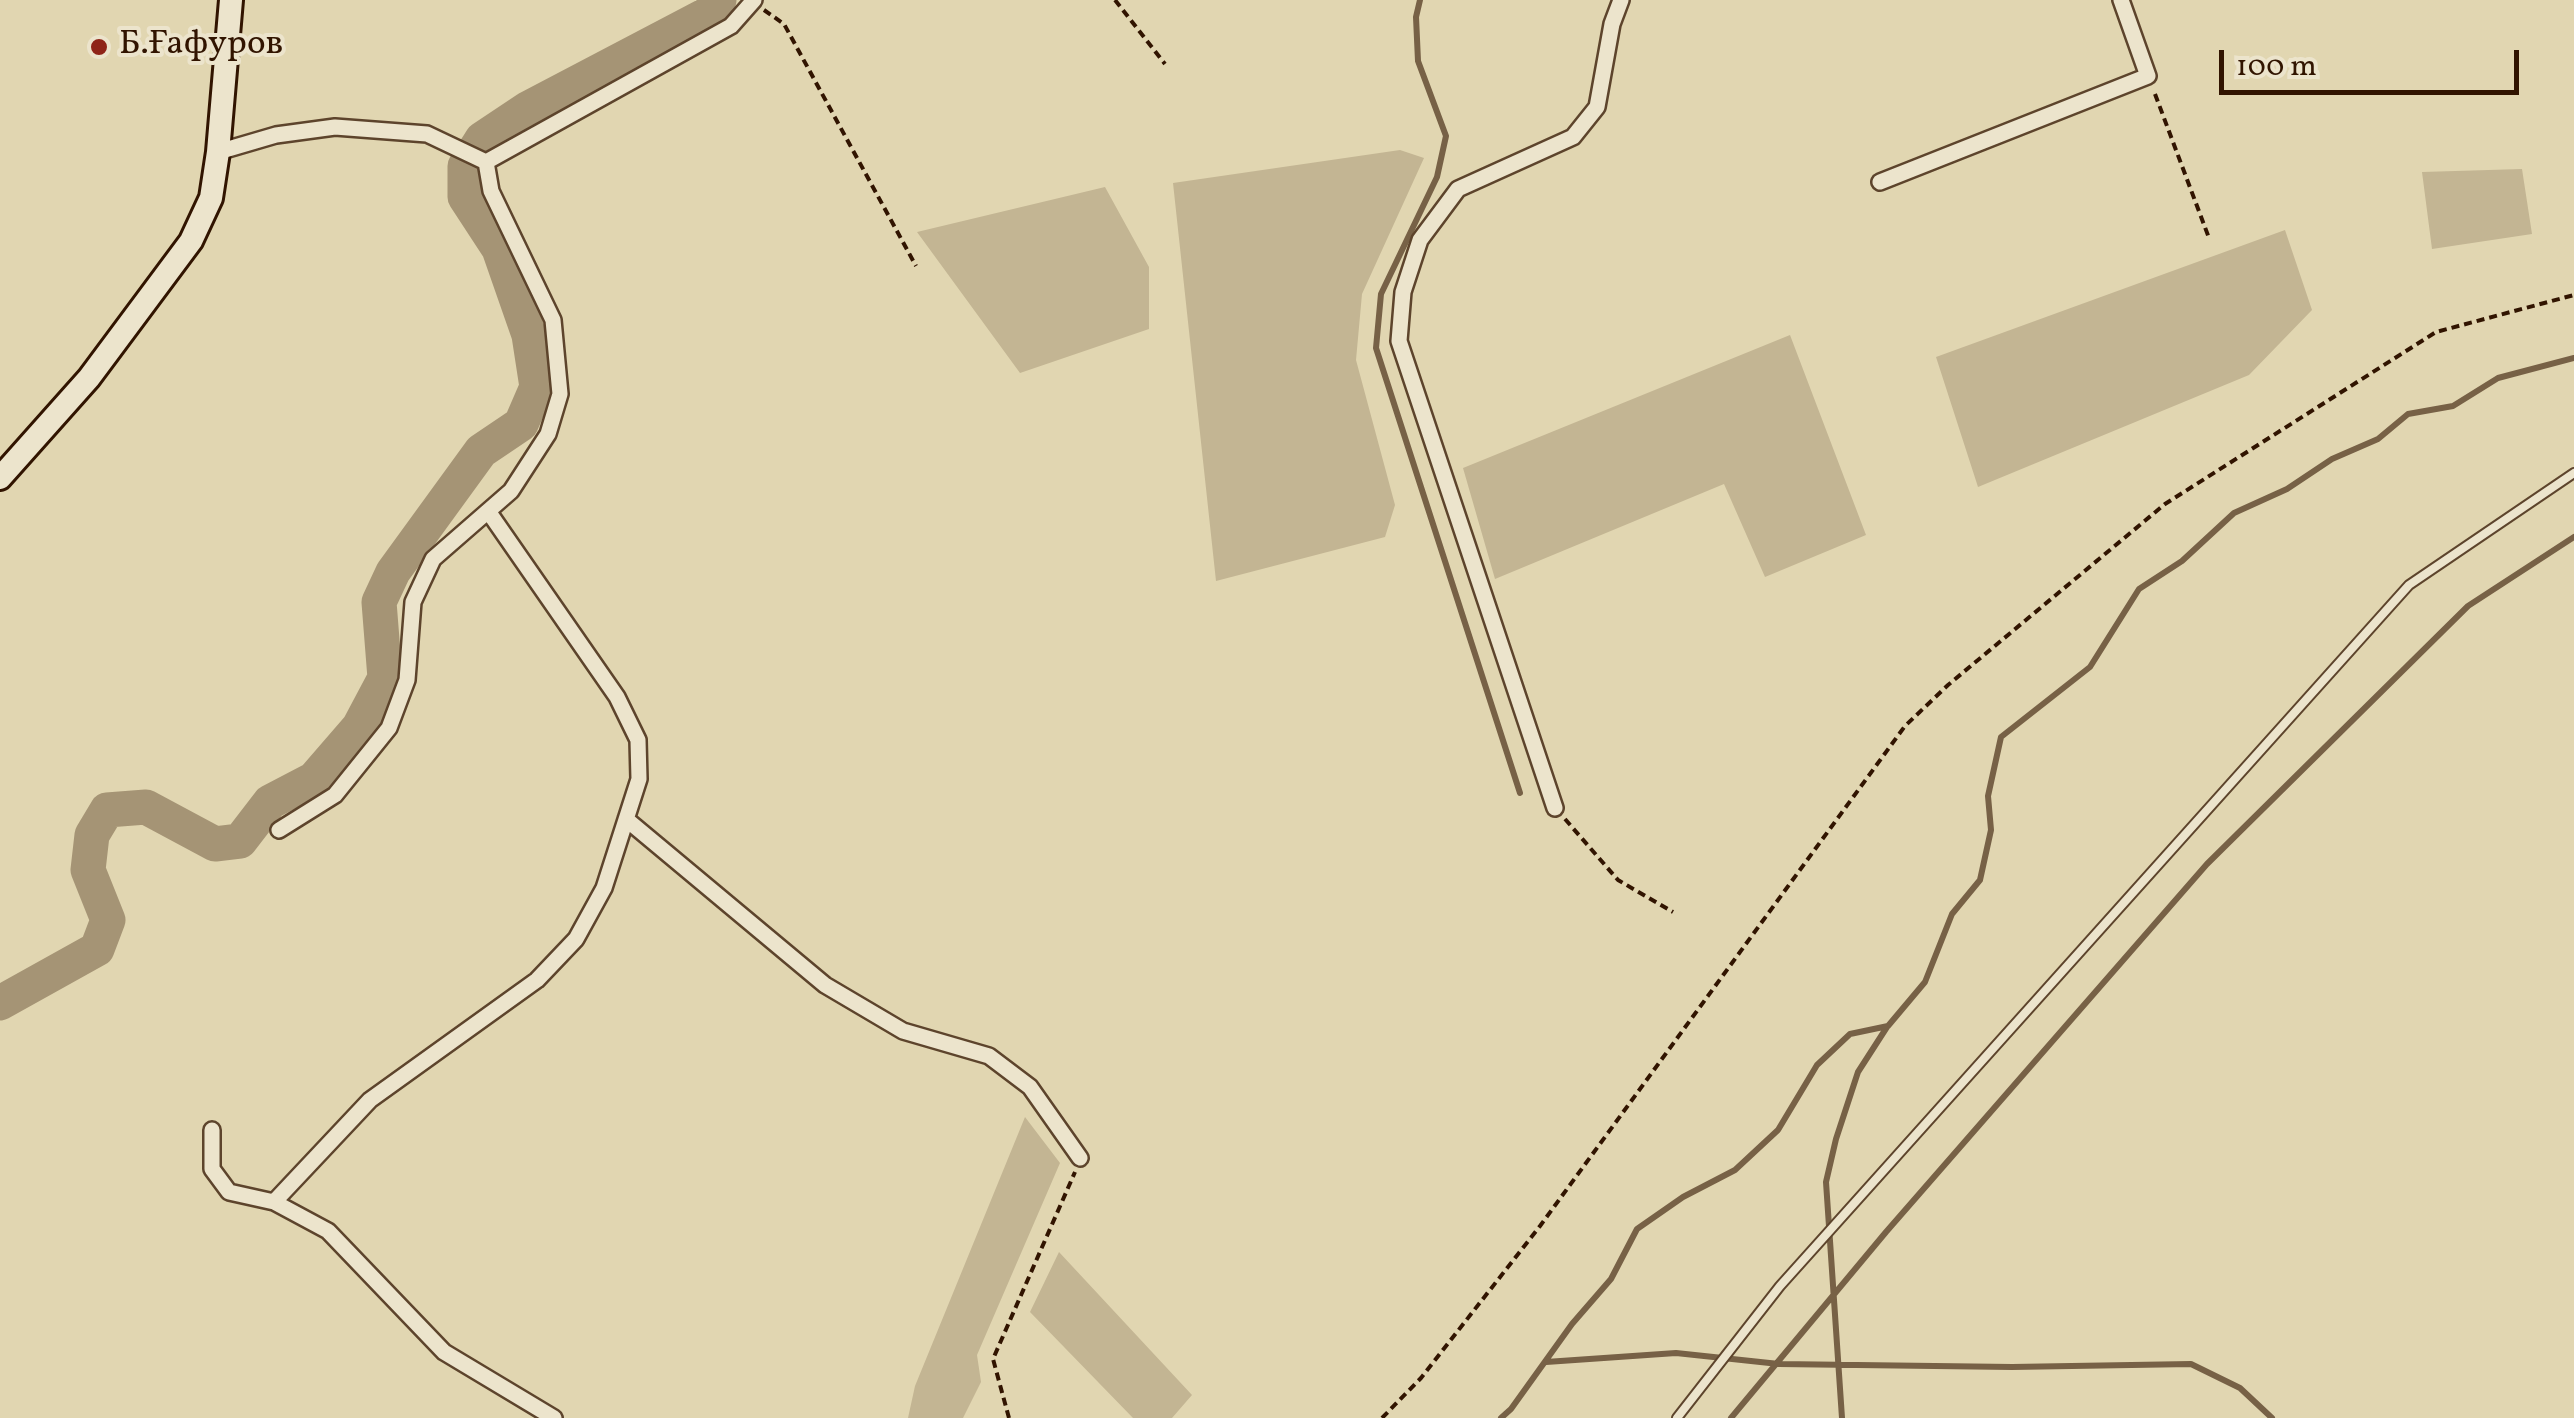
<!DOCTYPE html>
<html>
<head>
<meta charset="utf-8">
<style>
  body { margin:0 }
  #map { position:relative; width:2574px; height:1418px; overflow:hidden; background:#e1d6b1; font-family:Vollkorn,serif }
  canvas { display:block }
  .scale { position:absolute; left:2219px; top:50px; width:300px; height:45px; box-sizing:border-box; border:5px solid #311400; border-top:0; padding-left:12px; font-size:30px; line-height:35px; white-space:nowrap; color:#311400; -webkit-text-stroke:8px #ece4cc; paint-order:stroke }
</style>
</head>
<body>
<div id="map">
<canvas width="2574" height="1418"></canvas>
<div class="scale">100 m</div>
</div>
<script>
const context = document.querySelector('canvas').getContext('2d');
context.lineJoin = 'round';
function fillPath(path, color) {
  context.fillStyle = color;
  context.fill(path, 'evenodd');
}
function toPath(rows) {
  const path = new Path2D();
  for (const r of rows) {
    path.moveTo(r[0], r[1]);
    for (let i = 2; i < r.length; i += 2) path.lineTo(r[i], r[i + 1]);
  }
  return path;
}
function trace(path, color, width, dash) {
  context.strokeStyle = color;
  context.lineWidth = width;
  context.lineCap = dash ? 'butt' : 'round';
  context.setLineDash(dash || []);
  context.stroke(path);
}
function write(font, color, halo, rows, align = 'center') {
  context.font = font + ' Vollkorn,serif';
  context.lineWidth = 8;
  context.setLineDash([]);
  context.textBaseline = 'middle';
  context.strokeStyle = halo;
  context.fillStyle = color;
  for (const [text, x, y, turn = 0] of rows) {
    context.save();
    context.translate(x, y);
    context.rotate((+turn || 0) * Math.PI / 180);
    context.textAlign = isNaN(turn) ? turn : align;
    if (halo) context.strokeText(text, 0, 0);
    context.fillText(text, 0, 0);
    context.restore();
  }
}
const green = toPath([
  [1400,150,1424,158,1362,294,1356,360,1395,505,1385,537,1216,581,1173,183],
  [2522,169,2532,234,2432,249,2422,172],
  [1105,187,1149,267,1149,329,1020,373,917,232],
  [2285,230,2312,310,2249,375,1978,487,1936,357],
  [1790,335,1866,535,1765,577,1724,484,1495,579,1463,468],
  [1025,1117,1060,1163,977,1355,981,1382,963,1418,908,1418,915,1386],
  [1059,1252,1192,1395,1172,1418,1133,1418,1030,1312]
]);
const stream = toPath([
  [1420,0,1416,17,1418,61,1446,136,1437,177,1381,294,1376,348,1520,793],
  [1546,1362,1676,1353,1779,1364,2012,1367,2191,1364,2240,1388,2272,1418],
  [1501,1418,1511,1409,1572,1324,1611,1279,1637,1229,1683,1197,1735,1170,1778,1130,1817,1065,1850,1034,1888,1026,1925,982,1952,914,1980,880,1991,830,1988,796,2001,737,2090,667,2139,589,2182,561,2234,513,2287,489,2332,459,2378,439,2408,414,2453,406,2498,378,2574,358],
  [1731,1418,1886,1232,2207,864,2468,606,2574,537],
  [1842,1418,1826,1182,1836,1139,1858,1072,1887,1027]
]);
const river = toPath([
  [0,1003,97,949,108,920,88,870,92,835,107,810,146,807,215,844,240,841,270,802,314,779,359,727,385,678,379,602,393,572,481,451,521,424,537,387,529,335,499,249,465,197,465,166,482,139,527,109,708,14,719,0]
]);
const path = toPath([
  [1115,0,1165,64],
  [764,10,784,24,916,266],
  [2155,94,2209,238],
  [1565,819,1618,880,1673,912],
  [1009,1418,993,1359,1075,1172],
  [1382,1418,1421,1378,1540,1226,1905,726,1948,685,2165,504,2436,332,2574,295]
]);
const service = toPath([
  [1677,1418,1780,1286,2409,585,2574,473]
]);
const minor = toPath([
  [218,152,276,135,335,127,427,134,486,162],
  [1880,182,2148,76,2121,0],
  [1555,808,1399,341,1403,292,1420,240,1458,189,1573,137,1597,107,1612,24,1621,0],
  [626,819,825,985,903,1031,989,1056,1030,1087,1080,1158],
  [279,830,335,795,389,728,407,680,413,602,433,559,511,491,548,434,560,394,553,320,491,191,486,162,731,26,754,0],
  [212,1130,212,1169,229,1192,274,1202,328,1231,444,1352,554,1418],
  [274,1202,370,1100,537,980,576,939,604,888,639,779,638,740,617,697,488,511]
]);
const secondary = toPath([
  [0,478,89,378,191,241,211,198,218,152,231,0]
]);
const markers = [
  [99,47,10,"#8f2418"]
];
const poiNames = [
  ["Б.Ғафуров",119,47]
];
fillPath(green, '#c3b593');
trace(stream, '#776146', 6);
trace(river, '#a59475', 35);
trace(service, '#5d442c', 12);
trace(minor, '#5d442c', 20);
trace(secondary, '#311400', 28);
trace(path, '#311400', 4, [8, 5]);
trace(service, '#ece4cc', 8);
trace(minor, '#ece4cc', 15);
trace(secondary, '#ece4cc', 22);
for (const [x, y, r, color] of markers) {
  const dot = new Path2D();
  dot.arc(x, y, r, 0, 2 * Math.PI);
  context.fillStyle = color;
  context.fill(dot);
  trace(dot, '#ece4cc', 4);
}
write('35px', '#311400', '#ece4cc', poiNames, 'left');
</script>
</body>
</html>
